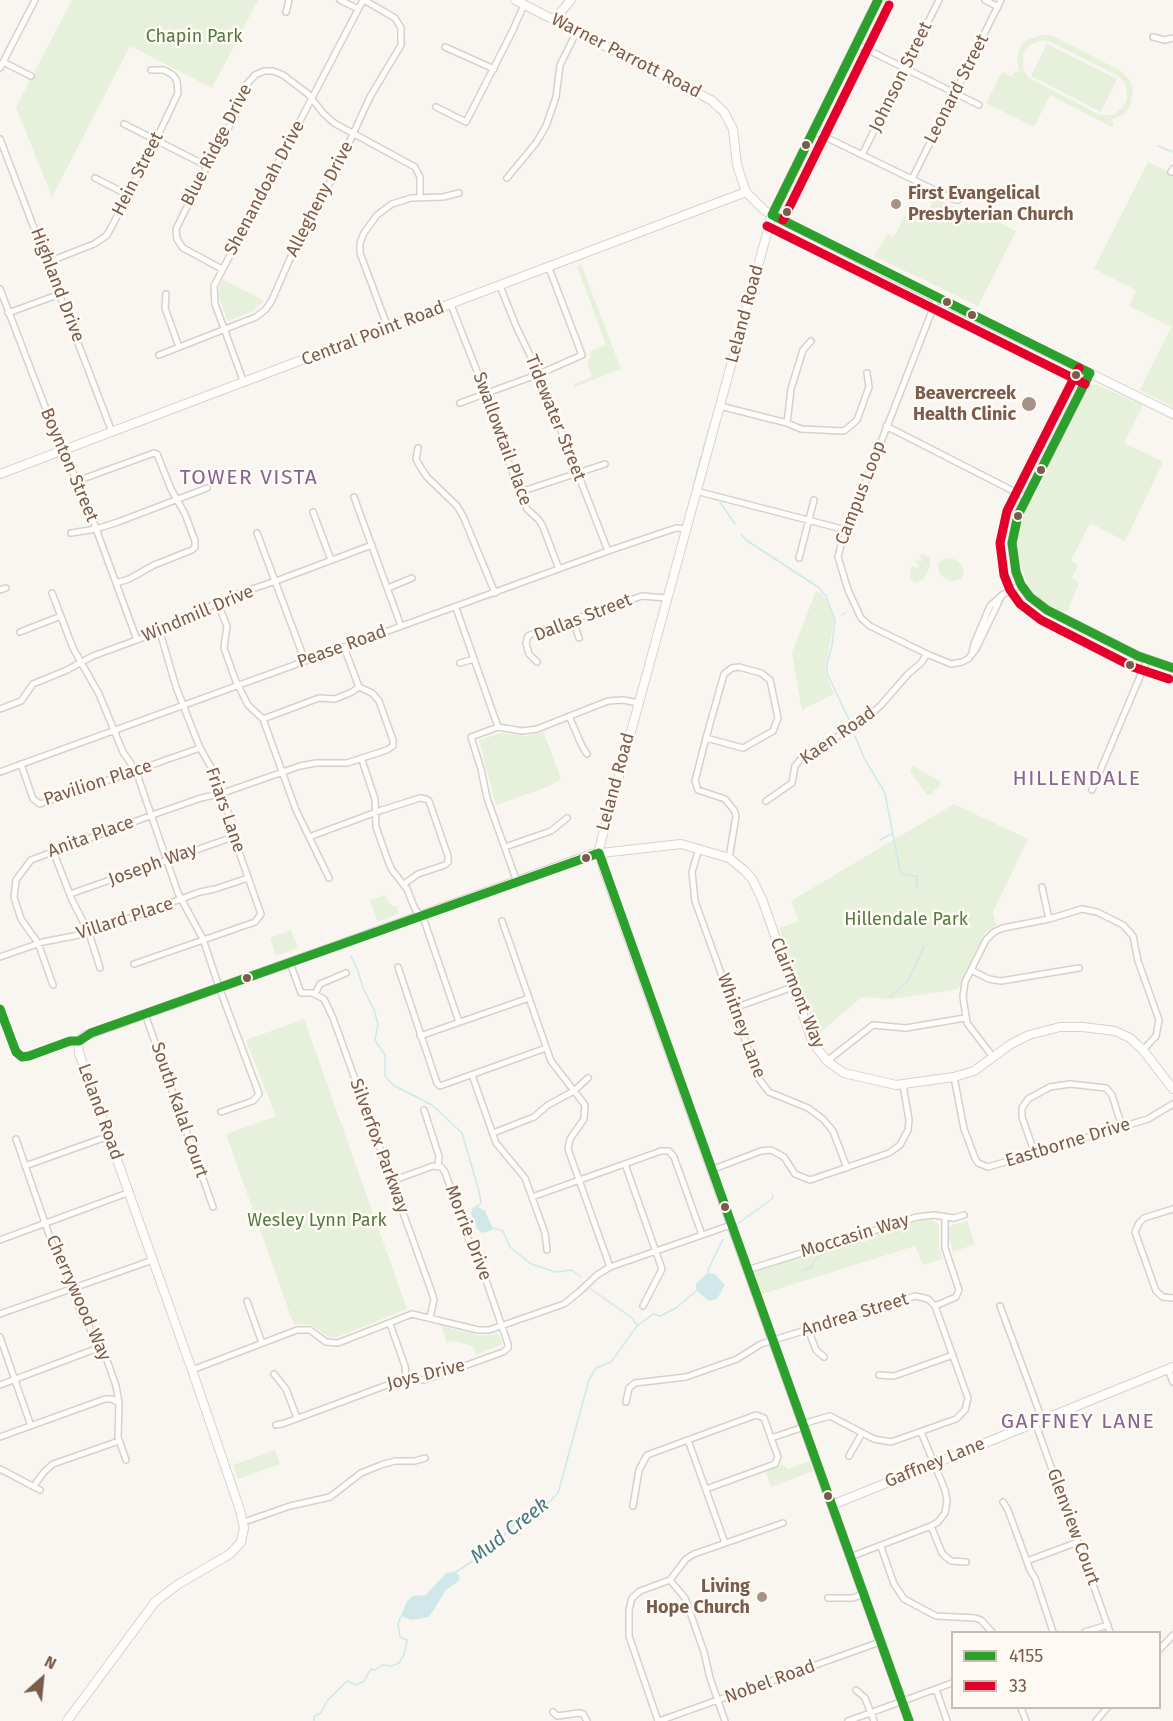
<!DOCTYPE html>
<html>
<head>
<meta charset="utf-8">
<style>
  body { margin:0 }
  #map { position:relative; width:1173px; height:1721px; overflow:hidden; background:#f9f5f0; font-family:"Fira Sans",sans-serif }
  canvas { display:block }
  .legend { position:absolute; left:951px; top:1631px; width:210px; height:78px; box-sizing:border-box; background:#fffaf3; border:2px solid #cabbb1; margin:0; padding:8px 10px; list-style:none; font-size:18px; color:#7a5c4d }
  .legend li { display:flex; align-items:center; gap:12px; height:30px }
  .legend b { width:30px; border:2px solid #cabbb1 }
  .north { position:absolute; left:12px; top:1649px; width:60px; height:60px; -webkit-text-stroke:4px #fffaf3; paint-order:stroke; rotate:27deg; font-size:16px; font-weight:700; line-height:24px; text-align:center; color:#7a5c4d }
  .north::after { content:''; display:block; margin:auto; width:21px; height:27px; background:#7a5c4d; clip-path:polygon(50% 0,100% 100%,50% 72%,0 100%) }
</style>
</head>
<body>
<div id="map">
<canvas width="1173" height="1721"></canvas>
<ul class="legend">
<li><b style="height:8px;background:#2ca02c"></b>4155</li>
<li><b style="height:8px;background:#e4002b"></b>33</li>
</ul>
<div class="north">N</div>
</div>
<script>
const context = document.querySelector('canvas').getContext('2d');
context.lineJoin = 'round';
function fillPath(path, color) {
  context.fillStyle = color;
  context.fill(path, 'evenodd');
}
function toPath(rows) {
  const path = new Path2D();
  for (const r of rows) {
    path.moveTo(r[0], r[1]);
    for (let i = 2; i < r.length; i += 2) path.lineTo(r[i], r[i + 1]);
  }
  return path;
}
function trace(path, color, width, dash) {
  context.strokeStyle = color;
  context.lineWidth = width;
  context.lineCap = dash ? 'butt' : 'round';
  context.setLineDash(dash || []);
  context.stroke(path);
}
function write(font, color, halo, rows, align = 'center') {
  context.font = font + ' "Fira Sans",sans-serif';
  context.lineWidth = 5;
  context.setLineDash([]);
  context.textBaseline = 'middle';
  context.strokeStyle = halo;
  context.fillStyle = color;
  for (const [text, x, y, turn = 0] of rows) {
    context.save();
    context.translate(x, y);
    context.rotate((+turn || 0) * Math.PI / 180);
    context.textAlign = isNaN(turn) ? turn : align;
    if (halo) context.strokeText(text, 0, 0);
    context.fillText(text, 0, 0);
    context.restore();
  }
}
const green = toPath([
  [72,0,258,0,212,88,130,46,52,197,16,107],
  [1042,35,1051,35,1121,71,1129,79,1133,89,1130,105,1124,114,1111,120,1114,122,1112,127,1050,95,1034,127,986,103,1002,72,1029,85,1012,76,1015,71,1019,72,1017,57,1021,46,1027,40],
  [1042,40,1049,41,1118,76,1124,82,1127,90,1127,99,1123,107,1113,115,1100,115,1029,78,1023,69,1023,54,1031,44],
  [1047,44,1117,79,1101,112,1031,76],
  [1148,162,1173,174,1173,407,1140,390,1171,327,1129,306,1136,290,1094,269],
  [935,197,964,212,967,206,1016,231,978,306,874,256,888,234,894,237,910,206,926,214],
  [581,264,621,369,575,387,574,384,592,377,587,363,591,355,590,351,606,345,577,266],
  [222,279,264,301,251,312,228,321,219,297,219,288],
  [1095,384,1143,405,1124,443,1163,462,1125,541,1090,523,1071,560,1078,565,1072,578,1079,583,1067,612,1064,610,1063,612,1040,600,1027,583,1018,556,1018,536,1024,514,1046,474,1048,471,1046,470,1088,387],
  [924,554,930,558,930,567,923,580,914,583,910,578,911,569,912,566,918,568,919,564,914,562,916,560,921,562,922,558,919,556],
  [945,558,954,559,962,565,964,573,961,579,951,581,940,575,937,564],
  [816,591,821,593,830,605,834,620,825,671,834,694,802,710,792,653],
  [543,731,561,779,547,787,496,805,479,740,502,733,526,736],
  [913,766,939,781,941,784,930,795,927,795,910,771],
  [954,804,1028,839,993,912,996,925,984,934,958,989,893,999,862,997,817,1035,779,928,799,921,791,901],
  [385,895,389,903,393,906,397,906,399,914,378,922,370,900],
  [291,930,298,948,276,956,270,938],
  [304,1019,407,1309,337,1337,329,1337,311,1325,301,1324,294,1325,226,1134,276,1116,246,1040],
  [921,1220,933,1220,939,1225,939,1247,943,1259,923,1265,915,1246,762,1294,755,1274,757,1270],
  [967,1221,975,1244,953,1252,949,1236,949,1226],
  [441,1326,481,1336,497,1334,500,1336,502,1344,476,1355,473,1346,453,1341,447,1343],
  [275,1450,280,1464,238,1479,233,1465],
  [809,1461,813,1471,771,1487,766,1472,782,1464,788,1469]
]);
const water = toPath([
  [473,1208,478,1207,485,1211,493,1229,490,1231,482,1233,477,1229,471,1213],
  [706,1274,715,1274,725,1285,717,1299,709,1301,696,1290,696,1284],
  [454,1572,458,1574,460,1580,446,1590,429,1617,411,1620,401,1616,407,1601,413,1596,426,1595,446,1573]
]);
const stream = toPath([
  [1158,146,1173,152],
  [703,449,711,422],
  [694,483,701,456],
  [720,502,735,524],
  [741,534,746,540,818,587,826,596,835,620,832,646,827,664,827,673,851,724],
  [842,615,845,613],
  [855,736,864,758,885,793,900,871,906,875,917,876,917,887],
  [880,840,893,833],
  [351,956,358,971,363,988,374,1010,378,1024,375,1040,385,1055,385,1076,393,1085,432,1105,462,1133,479,1191,481,1203,475,1208],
  [889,997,908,981,924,946],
  [737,1224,772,1199,773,1195],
  [492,1228,503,1231,510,1247,531,1264,556,1272,571,1270,581,1277],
  [803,1270,811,1268,816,1259,823,1254],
  [709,1275,708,1270,723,1239],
  [591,1289,632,1318,637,1325],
  [454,1573,492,1549,517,1521,541,1510,558,1493,589,1380,596,1368,611,1362,637,1326,653,1314,660,1316,676,1308,696,1291],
  [314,1721,314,1716,321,1713,327,1701,347,1681,356,1685,364,1681,371,1669,375,1670,382,1665,392,1666,399,1663,404,1655,407,1640,400,1637,398,1624,401,1616]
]);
const street = toPath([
  [340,0,358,9],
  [985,0,998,7],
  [286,12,289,0],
  [1153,37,1165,40,1173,38],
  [856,44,979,105],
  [445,47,494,69],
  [3,62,31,76],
  [0,68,35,0],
  [436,107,466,122,512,32,524,5],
  [124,124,207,166],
  [813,131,955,200,958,200],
  [0,139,112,432],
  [862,155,939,0],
  [1171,172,1173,169],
  [95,178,128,195],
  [507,178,536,143,546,126,556,97,560,65,577,31],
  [912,179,1001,0],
  [48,262,94,244,106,236,110,230,156,140,178,93,177,81,173,75,164,70,151,70],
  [222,269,183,248,177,239,176,229,218,144,234,119,247,84,255,75,264,71,273,71,283,75,308,94,324,114,334,123,415,167,420,177,420,196],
  [500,286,516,326,539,374,608,551],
  [0,289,62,451,81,488,137,640],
  [166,294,165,308,179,347],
  [451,305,495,417,498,435,527,509,539,520,543,527,559,569],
  [8,313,60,294],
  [388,328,360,253,360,243,364,233,377,215,392,204,411,198,443,197,459,193],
  [159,355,256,317,266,309,272,300,292,254,337,169,370,97,401,45,401,28,395,18,364,0],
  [244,383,215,304,214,286,363,0],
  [460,403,539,374,582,355,549,268],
  [720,406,787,423,801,429,844,431,857,420,869,387,867,373],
  [787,423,791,389,803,350,811,341],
  [886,426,1027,498],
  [418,448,416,459,421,468,427,477,457,506,463,516,495,593],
  [77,481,154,453,157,454,171,489,185,514,195,541,195,547,192,550,154,565,129,579,116,583],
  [696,491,846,530],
  [520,492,605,464],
  [354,497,401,626],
  [313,512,331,560],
  [71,533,96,529,118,522,207,488],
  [257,533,305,661],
  [799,558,814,500],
  [388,588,412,578],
  [0,590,6,588],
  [52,593,73,648,99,694,123,752,136,771,178,893,203,939,219,987,259,1094,253,1101,221,1112],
  [218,604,227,626,224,648,235,679,248,705,263,719,296,810,329,878],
  [456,608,498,727],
  [573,620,579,638],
  [20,632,61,616],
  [972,653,974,644,990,606,1002,595,1021,585],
  [927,654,870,626,861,618,848,590,838,557,841,545,937,298],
  [537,662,529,654,526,643,528,636,532,634,642,596,667,598],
  [460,663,474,659],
  [739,667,761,673,770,680,778,718,773,731,743,748,706,738,724,674,732,668,739,667],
  [0,709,21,701,33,684,67,670,93,656,183,623,197,612,240,593,276,581,372,545],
  [569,716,582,746,587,754],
  [263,719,319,698,335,699,352,692,359,687],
  [706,738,695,781,698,790,725,799,734,810,736,816,729,858],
  [362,760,375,799,376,827,388,861,392,870,407,889,415,909,424,920,459,1022],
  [21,764,33,799,40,804,200,748],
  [0,772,608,551,676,528,685,529],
  [1092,790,1147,660],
  [766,801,792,783,795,766,800,760,867,718,881,705,908,674,921,663,927,654,951,664,962,662,968,659,976,649,1002,595],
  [309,837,382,810,420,798,426,799,429,801,448,856,448,862,445,865,418,874,404,884],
  [505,847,551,831,567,818],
  [699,848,692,872,695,901,759,1079,769,1092,808,1108,823,1119,833,1131,847,1168],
  [53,851,72,900,89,933,100,968],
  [517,882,487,798,481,769,471,737,498,727,522,731,537,729,608,701,623,700,638,703],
  [1042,887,1049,919],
  [70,894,236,836],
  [502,921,551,1061,585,1105,584,1119,570,1139,568,1149,610,1267],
  [0,957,43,942,89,933,200,892,215,889,248,878],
  [290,963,301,993,312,993,324,999,333,1018,432,1293,434,1300,430,1317],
  [134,964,255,922,261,914,239,852,234,828,211,767,200,748,176,687,160,632],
  [398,967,437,1083,440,1086,546,1048],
  [971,970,989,979,1001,981,1079,968],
  [53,985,38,943,21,919,14,897,16,880,31,860,158,813,201,798,220,794,300,766,316,763,347,763,387,750,393,746,393,740,379,701,372,693,359,687,344,647],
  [315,994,320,984,346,973],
  [734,1008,793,987],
  [0,1009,15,1049,22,1057,29,1056,70,1041,79,1041],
  [145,1014,213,1207],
  [420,1036,529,998],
  [993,1057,967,1023,963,997,965,982,986,940,994,932,1003,928,1049,919,1082,909,1097,912,1123,925,1133,936,1138,961,1159,1020,1156,1036,1143,1050],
  [827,1061,873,1025,906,1028,965,1018],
  [472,1075,496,1143,525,1178,545,1233,547,1250],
  [954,1077,964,1129,975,1158,978,1163,988,1167,1148,1119,1173,1104],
  [424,1110,439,1156,438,1166],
  [493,1133,534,1117,548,1105,574,1091,588,1078],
  [16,1139,53,1246,62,1261,78,1306,89,1326,95,1342,107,1360,116,1386,119,1403,118,1437,126,1460],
  [1035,1154,1022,1117,1022,1108,1028,1099,1050,1087,1070,1084,1106,1088,1112,1095,1122,1127],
  [625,1164,662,1269,643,1306],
  [25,1166,109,1136],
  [711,1170,761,1151,771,1150,784,1157,795,1174,810,1180,889,1153,900,1145,908,1130,909,1120,903,1085],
  [532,1197,661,1151,669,1151,674,1157,702,1235],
  [1173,1209,1144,1218,1139,1223,1135,1232,1156,1291,1163,1297,1173,1298],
  [0,1240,130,1192],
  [747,1270,917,1217,934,1215,954,1218,964,1215],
  [247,1301,262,1343],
  [935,1306,956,1297,959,1290,945,1248,945,1217],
  [1000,1306,1042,1419],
  [0,1314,153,1260],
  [390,1324,405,1366,406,1378],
  [808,1329,816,1350,824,1357],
  [0,1337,31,1426],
  [1168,1369,1173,1382],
  [192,1370,297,1330,310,1330,326,1342,338,1343,412,1314,478,1330,489,1330,564,1304,579,1292,597,1275,610,1267,731,1225],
  [274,1374,286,1389,297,1418],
  [879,1375,894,1376,953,1355],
  [0,1385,98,1348],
  [626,1402,629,1388,635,1383,686,1377,737,1359,761,1344,915,1296,928,1299,935,1306,968,1398,965,1410,956,1419,891,1442,874,1439,830,1416,809,1422,798,1429,771,1438,764,1418,756,1415,647,1455,639,1470,633,1506],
  [1035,1422,1110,1632],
  [276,1425,285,1423,406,1378,424,1380,434,1377,503,1352,508,1348,508,1344,479,1260,469,1241,445,1172,441,1167,433,1166,392,1181],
  [0,1437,105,1399,112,1399,119,1403],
  [688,1440,725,1543],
  [849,1456,862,1433],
  [0,1469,40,1490],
  [34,1486,44,1472,53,1464,119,1441],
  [706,1489,775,1464,778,1457,771,1438],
  [1003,1502,1008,1510,1030,1570,1035,1578,1053,1632],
  [244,1522,290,1506,330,1497,361,1473,381,1465,395,1461,415,1461,425,1458],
  [931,1526,942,1553,946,1557,951,1561,966,1562],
  [881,1547,894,1584,904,1599,936,1616,975,1618,981,1620,992,1632],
  [850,1557,931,1526,938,1522,945,1513,947,1501,945,1490,921,1432],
  [1027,1561,1078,1542],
  [670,1580,685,1598,704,1652,710,1678,725,1721],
  [828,1598,853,1598,863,1594],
  [1085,1632,1108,1625],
  [1160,1649,1173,1635],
  [936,1689,947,1721],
  [856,1690,865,1698,874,1721],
  [1021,1708,1026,1721],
  [553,1712,557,1716,579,1713,583,1714,587,1721],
  [658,1721,629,1636,629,1610,632,1598,640,1591,670,1580,686,1559,694,1554,783,1523],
  [659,1721,880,1642],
  [848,1721,952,1683],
  [1096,1721,1107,1708]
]);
const secondary = toPath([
  [515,0,711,100,724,112,733,129,737,165,746,192,765,211,898,279,1173,414],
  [878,0,772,215,599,849,604,870,909,1721],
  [554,20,571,0],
  [1090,373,1018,515,1012,543,1016,572,1021,585,1030,597,1047,610,1138,656,1173,668],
  [0,474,746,192],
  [832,1505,1173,1367],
  [67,1721,155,1602,177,1585,230,1554,241,1542,244,1528,240,1510,192,1370,79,1053,78,1042,84,1036,592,854,681,844,729,858,745,871,752,879,762,899,813,1043,827,1061,844,1073,896,1085,954,1077,974,1071,1011,1044,1029,1035,1060,1027,1083,1027,1115,1031,1130,1038,1143,1050,1173,1089]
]);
const bus1 = toPath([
  [878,0,772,215,1090,373,1018,515,1012,543,1016,572,1021,585,1030,597,1047,610,1138,656,1173,668],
  [0,1009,16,1052,22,1057,29,1056,70,1041,79,1041,91,1033,599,853,909,1721]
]);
const bus2 = toPath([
  [783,220,889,5],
  [767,226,1085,384],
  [1079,368,1007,511,1000,543,1004,575,1010,590,1020,604,1041,620,1133,667,1169,679]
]);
const markers = [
  [806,145,5,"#7a5c4d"],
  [896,204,6,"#a69286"],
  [787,212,5,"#7a5c4d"],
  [947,302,5,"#7a5c4d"],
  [972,315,5,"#7a5c4d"],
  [1076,375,5,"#7a5c4d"],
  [1029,404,8,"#a69286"],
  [1041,470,5,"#7a5c4d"],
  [1018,516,5,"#7a5c4d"],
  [1130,665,5,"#7a5c4d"],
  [586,858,5,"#7a5c4d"],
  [247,978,5,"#7a5c4d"],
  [725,1207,5,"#7a5c4d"],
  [828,1496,5,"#7a5c4d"],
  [762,1597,6,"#a69286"]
];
const parkNames = [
  ["Chapin Park",194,37],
  ["Hillendale Park",906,920],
  ["Wesley Lynn Park",317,1221]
];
const streetNames = [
  ["Warner Parrott Road",626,56,27],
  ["Johnson Street",901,77,-64],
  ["Leonard Street",957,89,-63],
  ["Blue Ridge Drive",217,145,-63],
  ["Hein Street",138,174,-63],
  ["Shenandoah Drive",265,188,-62],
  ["Allegheny Drive",320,199,-63],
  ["Highland Drive",57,285,69],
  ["Leland Road",745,314,-75],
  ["Central Point Road",373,334,-21],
  ["Tidewater Street",555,418,68],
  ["Swallowtail Place",502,439,70],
  ["Boynton Street",69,465,67],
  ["Campus Loop",861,493,-69],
  ["Windmill Drive",198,614,-23],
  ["Dallas Street",583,618,-21],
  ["Pease Road",342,647,-20],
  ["Kaen Road",838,736,-35],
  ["Leland Road",616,782,-75],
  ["Pavilion Place",98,783,-18],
  ["Friars Lane",225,810,71],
  ["Anita Place",91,837,-20],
  ["Joseph Way",153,865,-20],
  ["Villard Place",125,919,-18],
  ["Clairmont Way",797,993,68],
  ["Whitney Lane",741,1026,70],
  ["South Kalal Court",179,1110,71],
  ["Leland Road",100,1112,70],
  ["Eastborne Drive",1068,1143,-17],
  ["Silverfox Parkway",379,1146,70],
  ["Morrie Drive",468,1233,69],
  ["Moccasin Way",855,1236,-17],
  ["Cherrywood Way",78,1298,66],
  ["Andrea Street",855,1315,-17],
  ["Joys Drive",426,1375,-14],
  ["Gaffney Lane",935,1463,-22],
  ["Glenview Court",1073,1527,70],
  ["Nobel Road",770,1682,-20]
];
const poiNames = [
  ["First Evangelical",908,194,"left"],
  ["Presbyterian Church",908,215,"left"],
  ["Beavercreek",1016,394],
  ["Health Clinic",1016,415],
  ["Living",750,1587],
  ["Hope Church",750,1608]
];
const waterNames = [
  ["Mud Creek",510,1531,-38]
];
const quarterNames = [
  ["TOWER VISTA",249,478],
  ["HILLENDALE",1077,779],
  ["GAFFNEY LANE",1078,1422]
];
fillPath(green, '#e7f0db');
fillPath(water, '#d0e8ea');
trace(stream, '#d0e8ea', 1.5);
trace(street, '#d7d1cb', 8);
trace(secondary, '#d9d2cb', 10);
trace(street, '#fefefd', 5);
trace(secondary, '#fefefd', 8);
trace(bus1, '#2ca02c', 9);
trace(bus2, '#e4002b', 9);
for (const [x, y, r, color] of markers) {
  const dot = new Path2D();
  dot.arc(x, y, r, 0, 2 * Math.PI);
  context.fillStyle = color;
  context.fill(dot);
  trace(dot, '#fffaf3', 2);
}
write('18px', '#537a41', '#fffaf3', parkNames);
write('18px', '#7a5c4d', '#fffaf3', streetNames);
write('bold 18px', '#7a5c4d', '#fffaf3', poiNames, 'right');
write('italic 20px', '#437c86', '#fffaf3', waterNames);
context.letterSpacing = '1.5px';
write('21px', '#846695', '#fffaf3', quarterNames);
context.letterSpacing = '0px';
</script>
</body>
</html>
